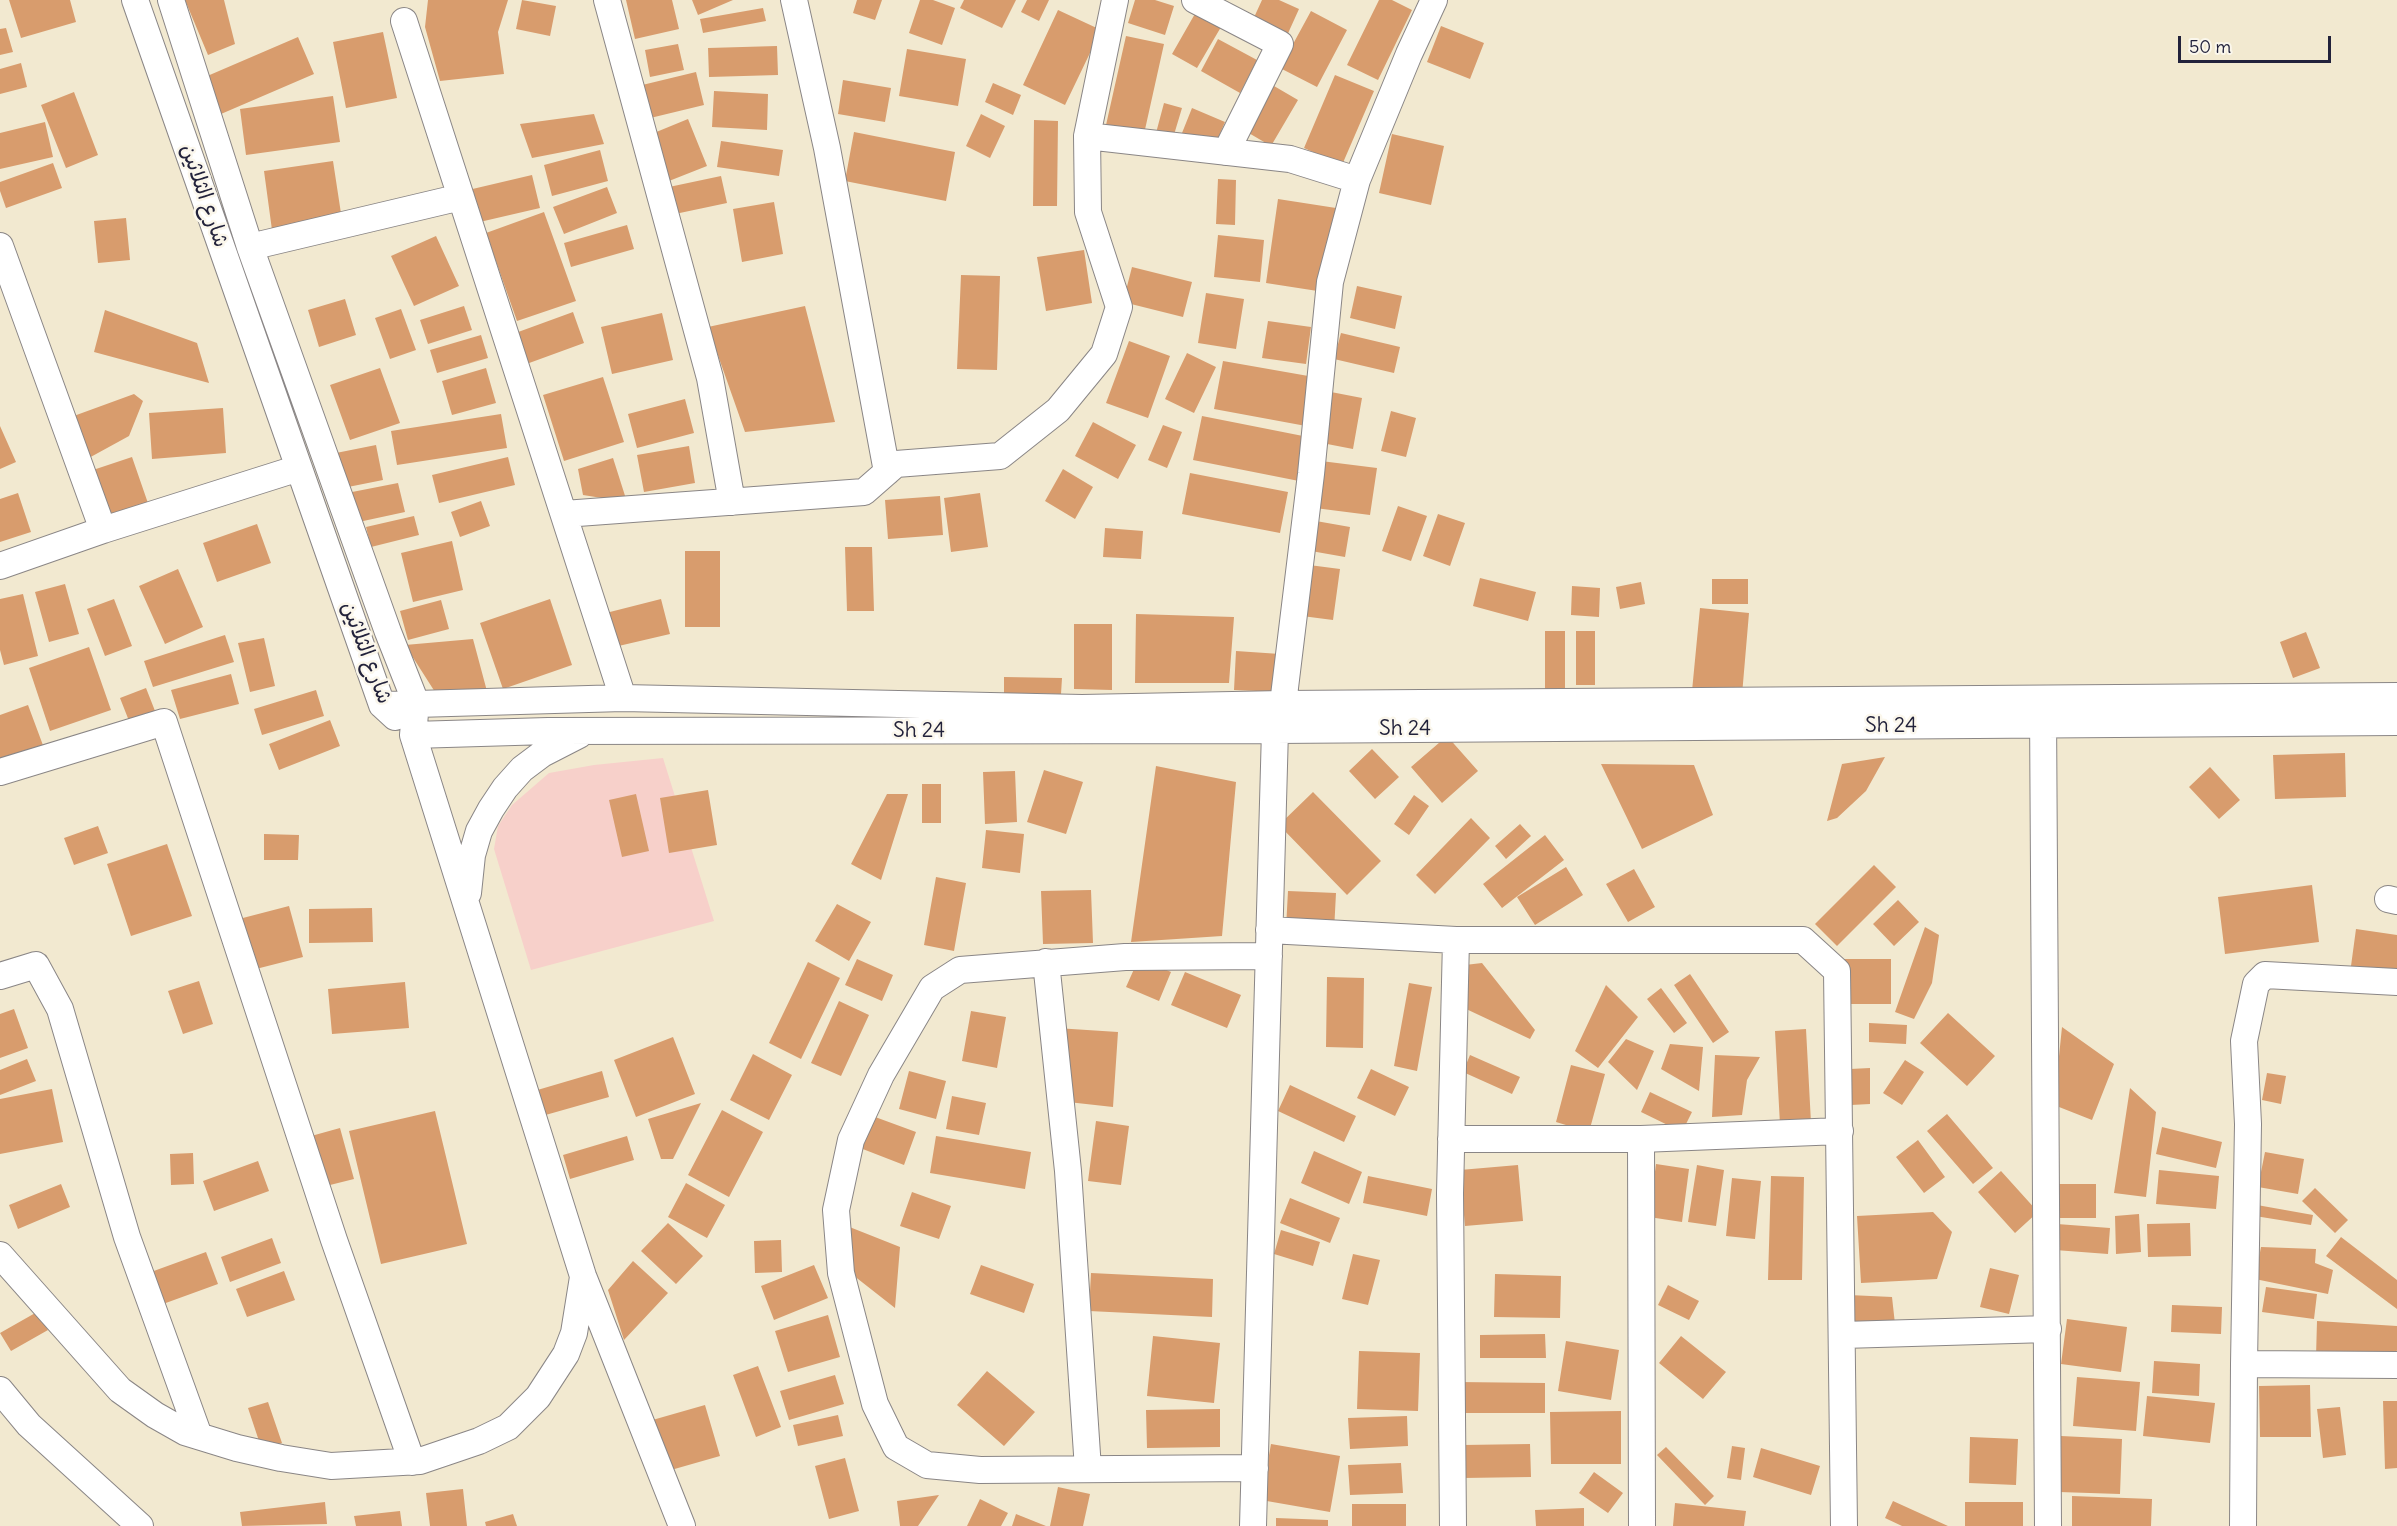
<!DOCTYPE html>
<html>
<head>
<meta charset="utf-8">
<style>
  body { margin:0 }
  #map { position:relative; width:2397px; height:1526px; overflow:hidden; background:#f2e9d0; font-family:Delius,sans-serif }
  canvas { display:block }
  .scale { position:absolute; left:2178px; top:36px; width:153px; height:27px; box-sizing:border-box; border:3px solid #22223b; border-top:0; padding-left:8px; font-size:18px; line-height:21px; white-space:nowrap; color:#22223b; -webkit-text-stroke:4px #fbf7ec; paint-order:stroke }
</style>
</head>
<body>
<div id="map">
<canvas width="2397" height="1526"></canvas>
<div class="scale">50 m</div>
</div>
<script>
const context = document.querySelector('canvas').getContext('2d');
context.lineJoin = 'round';
function fillPath(path, color) {
  context.fillStyle = color;
  context.fill(path, 'evenodd');
}
function toPath(rows) {
  const path = new Path2D();
  for (const r of rows) {
    path.moveTo(r[0], r[1]);
    for (let i = 2; i < r.length; i += 2) path.lineTo(r[i], r[i + 1]);
  }
  return path;
}
function trace(path, color, width, dash) {
  context.strokeStyle = color;
  context.lineWidth = width;
  context.lineCap = dash ? 'butt' : 'round';
  context.setLineDash(dash || []);
  context.stroke(path);
}
function write(font, color, halo, rows, align = 'center') {
  context.font = font + ' Delius,"Playpen Sans Arabic",sans-serif';
  context.lineWidth = 5;
  context.setLineDash([]);
  context.textBaseline = 'middle';
  context.strokeStyle = halo;
  context.fillStyle = color;
  for (const [text, x, y, turn = 0] of rows) {
    context.save();
    context.translate(x, y);
    context.rotate((+turn || 0) * Math.PI / 180);
    context.textAlign = isNaN(turn) ? turn : align;
    if (halo) context.strokeText(text, 0, 0);
    context.fillText(text, 0, 0);
    context.restore();
  }
}
const built = toPath([
  [663,758,714,921,531,970,494,849,498,826,512,805,549,773,594,765]
]);
const building = toPath([
  [9,0,70,0,76,22,21,38],
  [185,0,224,0,235,44,208,55],
  [428,0,508,0,498,32,504,74,440,81,425,27],
  [522,0,556,6,550,36,516,29],
  [626,0,672,0,679,29,635,39],
  [692,0,733,0,698,15],
  [857,0,882,0,875,20,853,13],
  [920,0,933,0,955,8,942,45,909,33],
  [964,0,1016,0,1002,28,960,8],
  [1027,0,1049,0,1039,21,1021,12],
  [1135,0,1155,0,1174,6,1165,35,1128,23],
  [1262,0,1279,0,1299,9,1285,40,1251,24],
  [1379,0,1392,0,1412,10,1378,80,1347,65],
  [763,8,766,21,703,33,700,19],
  [1058,10,1101,30,1065,105,1023,85],
  [1311,11,1347,30,1317,87,1280,68],
  [1196,12,1221,27,1197,68,1172,54],
  [1441,26,1484,43,1470,79,1427,62],
  [6,28,13,52,0,55,0,29],
  [383,32,397,98,346,108,333,42],
  [1126,36,1164,44,1144,134,1106,125],
  [298,37,314,74,221,114,205,77],
  [1218,39,1257,60,1240,93,1201,71],
  [678,44,684,70,650,77,645,50],
  [777,46,778,75,709,77,708,48],
  [907,49,966,59,958,106,899,96],
  [21,63,27,87,0,94,0,69],
  [696,72,704,105,642,120,634,87],
  [1335,75,1374,91,1342,165,1304,148],
  [843,80,891,88,885,122,838,114],
  [993,83,1021,95,1013,115,985,102],
  [1274,86,1298,100,1271,146,1247,132],
  [714,91,768,94,767,130,712,127],
  [74,92,98,155,66,168,41,105],
  [333,96,340,142,246,155,240,109],
  [1164,103,1182,108,1173,138,1156,133],
  [1192,108,1225,122,1214,147,1182,133],
  [594,114,604,144,532,158,520,124],
  [981,114,1005,126,990,158,966,146],
  [688,119,707,166,669,181,649,135],
  [1034,120,1058,121,1057,206,1033,206],
  [45,122,53,157,0,169,0,133],
  [854,132,955,152,946,201,845,181],
  [1392,134,1444,146,1431,205,1379,193],
  [721,141,783,150,779,176,717,167],
  [600,150,608,181,552,196,544,165],
  [333,161,342,220,272,230,264,171],
  [53,163,62,188,6,208,0,191,0,182],
  [532,175,540,208,471,224,464,191],
  [721,176,727,203,675,214,669,187],
  [1218,179,1236,180,1235,225,1216,224],
  [607,187,617,213,564,234,553,207],
  [1278,199,1336,208,1324,292,1266,283],
  [774,202,783,254,742,262,733,209],
  [544,212,576,301,517,321,486,233],
  [126,218,130,260,98,263,94,221],
  [627,225,634,249,571,267,564,243],
  [1218,235,1264,240,1260,282,1214,277],
  [436,236,459,286,414,306,391,256],
  [1084,250,1092,303,1046,311,1037,257],
  [1132,267,1192,282,1183,317,1123,302],
  [961,275,1000,276,997,370,957,369],
  [1357,286,1402,296,1395,329,1350,318],
  [1206,293,1244,299,1236,349,1198,343],
  [345,299,356,335,319,347,308,310],
  [464,306,472,330,428,344,420,320],
  [805,306,835,422,745,432,708,327],
  [401,309,416,350,390,359,375,318],
  [105,310,197,343,209,383,94,352],
  [573,312,584,343,521,366,510,335],
  [662,313,673,360,612,374,601,327],
  [1268,321,1311,327,1306,364,1262,358],
  [1341,333,1400,347,1394,373,1334,359],
  [481,335,488,358,437,373,430,350],
  [1129,341,1170,356,1148,418,1106,403],
  [1187,353,1216,367,1194,413,1165,399],
  [1223,361,1314,377,1306,426,1214,409],
  [380,368,400,423,350,440,330,385],
  [486,368,496,403,452,415,442,381],
  [603,377,624,442,564,461,543,395],
  [1331,392,1362,398,1353,449,1322,443],
  [134,394,143,401,129,436,87,459,71,417],
  [685,399,694,433,637,448,628,414],
  [223,408,226,453,152,459,149,413],
  [1391,411,1416,418,1406,457,1381,451],
  [501,414,507,448,397,465,391,431],
  [1202,416,1308,437,1299,481,1193,460],
  [1093,422,1136,445,1118,479,1075,456],
  [1163,425,1182,432,1167,468,1148,460],
  [0,426,16,462,0,469],
  [376,445,383,480,343,488,336,453],
  [689,446,695,483,644,492,637,455],
  [132,457,150,509,102,525,84,473],
  [508,457,515,485,439,503,432,475],
  [613,458,627,502,583,495,578,469],
  [1321,461,1377,468,1370,515,1315,508],
  [1063,469,1093,487,1075,519,1045,501],
  [1190,473,1288,492,1280,533,1182,514],
  [398,483,405,512,354,523,347,493],
  [18,493,31,532,0,542,0,499],
  [980,493,988,547,951,552,944,498],
  [940,496,943,535,888,539,885,500],
  [481,501,490,526,460,537,451,512],
  [1398,506,1427,516,1411,561,1382,551],
  [1438,514,1465,523,1450,566,1423,556],
  [414,516,419,535,371,547,366,527],
  [1316,521,1350,527,1345,557,1311,551],
  [257,524,271,563,217,582,203,543],
  [1105,528,1143,531,1141,559,1103,557],
  [452,541,463,590,413,602,401,553],
  [845,547,872,547,874,611,847,611],
  [685,551,720,551,720,627,685,627],
  [1309,565,1340,569,1333,620,1302,616],
  [178,569,203,627,165,644,139,586],
  [1480,578,1536,592,1528,621,1473,606],
  [1712,579,1748,579,1748,604,1712,604],
  [1641,582,1645,604,1620,609,1616,587],
  [65,584,79,634,49,642,35,592],
  [1572,586,1600,588,1599,617,1571,615],
  [23,594,38,656,4,665,0,650,0,599],
  [114,599,132,646,105,656,87,609],
  [550,599,572,665,503,689,480,623],
  [661,599,670,634,610,648,602,614],
  [441,600,449,629,408,640,400,611],
  [1700,608,1749,613,1742,695,1692,691],
  [1136,614,1234,617,1229,683,1135,683],
  [1074,624,1112,624,1112,690,1074,689],
  [1545,631,1565,631,1565,698,1545,698],
  [1576,631,1595,631,1595,685,1576,685],
  [2306,632,2320,668,2293,678,2280,642],
  [225,635,234,662,153,687,144,661],
  [264,638,275,686,250,692,238,643],
  [473,639,488,695,435,692,405,645],
  [89,647,111,710,50,731,29,668],
  [1236,651,1280,654,1278,692,1234,690],
  [231,674,239,704,180,719,171,690],
  [1004,677,1062,678,1061,694,1004,693],
  [146,688,157,716,131,726,120,698],
  [316,690,324,716,262,735,254,709],
  [28,705,44,748,0,761,0,715],
  [330,720,340,746,279,770,269,744],
  [1447,736,1478,771,1442,803,1411,767],
  [1372,749,1399,777,1375,799,1349,771],
  [2345,753,2346,797,2275,799,2273,755],
  [1885,757,1866,791,1837,818,1827,821,1842,764],
  [1601,764,1694,765,1713,815,1642,849],
  [1156,766,1236,782,1222,936,1131,942],
  [2210,767,2240,800,2219,819,2189,787],
  [1044,770,1083,782,1066,834,1027,822],
  [1015,771,1017,822,985,824,983,772],
  [922,784,941,784,941,823,922,823],
  [708,790,717,845,669,853,660,798],
  [1313,792,1381,861,1347,895,1279,825],
  [636,794,649,851,622,857,609,800],
  [887,794,908,794,881,880,851,864],
  [1414,795,1429,806,1409,835,1394,824],
  [1471,818,1490,838,1435,894,1416,875],
  [1520,824,1531,836,1506,859,1495,846],
  [98,826,108,853,74,865,64,838],
  [986,830,1024,834,1020,873,982,868],
  [264,834,299,835,298,860,264,860],
  [1545,835,1564,860,1502,908,1483,884],
  [167,844,192,916,131,936,107,864],
  [1874,865,1896,887,1837,946,1815,924],
  [1566,867,1583,895,1535,925,1517,897],
  [1634,869,1655,907,1628,922,1606,884],
  [936,877,966,883,954,951,924,945],
  [2312,885,2319,942,2225,954,2218,897],
  [1091,890,1093,943,1043,944,1041,891],
  [1288,891,1336,893,1334,931,1286,928],
  [1898,900,1919,922,1894,946,1873,924],
  [837,904,871,922,849,961,815,941],
  [289,906,303,957,252,970,239,919],
  [372,908,373,942,309,943,309,909],
  [1925,927,1939,935,1932,983,1914,1019,1895,1012],
  [2356,929,2397,935,2397,971,2351,966],
  [1139,958,1171,972,1159,1001,1126,987],
  [857,959,893,975,882,1001,845,985],
  [1844,959,1891,959,1891,1004,1844,1004],
  [808,962,840,978,801,1059,769,1043],
  [1482,963,1535,1030,1530,1039,1464,1008,1465,965],
  [1185,972,1241,995,1227,1028,1171,1005],
  [1690,974,1729,1032,1713,1043,1674,985],
  [1327,977,1364,978,1363,1048,1326,1047],
  [199,981,213,1024,183,1034,168,991],
  [405,982,409,1028,332,1034,328,989],
  [1409,983,1432,987,1417,1071,1394,1066],
  [1606,985,1638,1017,1598,1068,1575,1051],
  [1661,988,1687,1023,1674,1033,1647,999],
  [839,1001,869,1015,841,1076,811,1063],
  [14,1009,28,1048,0,1058,0,1014],
  [971,1011,1006,1017,997,1068,962,1061],
  [1948,1013,1995,1056,1967,1086,1920,1043],
  [1869,1023,1907,1025,1906,1044,1869,1042],
  [2062,1027,2114,1064,2092,1120,2054,1105],
  [1056,1028,1118,1032,1113,1107,1068,1102],
  [1806,1029,1811,1123,1780,1125,1775,1031],
  [673,1037,695,1094,636,1117,614,1060],
  [1626,1039,1654,1051,1637,1090,1608,1062],
  [1670,1044,1703,1047,1699,1091,1661,1069],
  [753,1054,792,1075,769,1120,730,1100],
  [1470,1055,1520,1077,1512,1094,1463,1072],
  [1715,1055,1760,1057,1747,1080,1742,1115,1712,1117],
  [27,1059,36,1081,0,1095,0,1070],
  [1905,1060,1924,1072,1902,1105,1883,1093],
  [1571,1065,1605,1074,1589,1132,1556,1122],
  [1870,1068,1870,1104,1851,1105,1850,1069],
  [1371,1069,1409,1087,1395,1116,1357,1098],
  [602,1071,609,1097,542,1116,534,1091],
  [909,1071,946,1081,936,1119,899,1109],
  [2267,1073,2286,1076,2281,1104,2262,1100],
  [1290,1085,1356,1116,1344,1142,1278,1111],
  [2130,1088,2156,1112,2146,1197,2114,1193],
  [52,1089,63,1142,0,1154,0,1099],
  [1650,1092,1692,1112,1682,1132,1641,1112],
  [952,1096,986,1103,979,1135,946,1129],
  [701,1103,673,1159,661,1159,648,1119],
  [722,1110,763,1132,729,1197,688,1175],
  [435,1111,467,1244,381,1264,349,1131],
  [867,1114,916,1132,904,1165,855,1146],
  [1947,1114,1993,1168,1973,1184,1927,1131],
  [1096,1121,1129,1126,1121,1185,1088,1181],
  [2162,1127,2222,1142,2216,1168,2156,1154],
  [340,1128,354,1179,318,1188,304,1138],
  [627,1136,634,1160,570,1179,563,1155],
  [936,1136,1031,1152,1025,1189,930,1173],
  [1918,1140,1945,1177,1924,1193,1896,1157],
  [1314,1151,1362,1172,1349,1204,1301,1183],
  [2265,1152,2304,1159,2298,1194,2258,1187],
  [193,1153,194,1184,171,1185,170,1154],
  [258,1161,269,1191,214,1211,203,1181],
  [1656,1164,1689,1169,1682,1222,1649,1217],
  [1518,1165,1523,1221,1465,1226,1460,1170],
  [1697,1165,1724,1170,1716,1226,1688,1222],
  [2159,1170,2219,1176,2216,1209,2156,1204],
  [2001,1171,2038,1212,2015,1233,1978,1192],
  [1368,1176,1432,1189,1427,1216,1363,1203],
  [1771,1176,1804,1177,1802,1280,1768,1280],
  [1732,1178,1761,1181,1755,1239,1726,1236],
  [686,1183,725,1205,707,1238,668,1217],
  [61,1184,70,1207,18,1229,9,1205],
  [2051,1184,2096,1184,2096,1218,2051,1218],
  [2315,1188,2348,1220,2335,1233,2302,1201],
  [912,1192,951,1206,939,1239,900,1226],
  [1290,1198,1340,1218,1330,1243,1280,1223],
  [2257,1205,2313,1215,2311,1225,2255,1216],
  [1933,1212,1952,1232,1937,1279,1861,1283,1857,1216],
  [2139,1214,2141,1252,2116,1254,2115,1216],
  [668,1223,703,1256,676,1284,641,1251],
  [2190,1223,2191,1256,2148,1257,2147,1224],
  [842,1224,900,1247,895,1308,844,1268],
  [2057,1224,2110,1228,2108,1254,2055,1250],
  [1281,1230,1320,1242,1313,1266,1274,1254],
  [2341,1237,2397,1280,2397,1309,2326,1256],
  [272,1238,281,1263,230,1282,221,1257],
  [781,1240,782,1272,755,1273,754,1241],
  [2261,1247,2316,1249,2315,1263,2333,1270,2328,1294,2255,1279],
  [206,1252,218,1284,163,1304,151,1272],
  [1353,1254,1380,1260,1368,1305,1342,1299],
  [633,1261,668,1293,624,1340,608,1290],
  [814,1265,828,1298,774,1320,761,1286],
  [981,1265,1034,1284,1024,1313,970,1294],
  [1990,1268,2019,1275,2009,1314,1980,1307],
  [284,1271,295,1300,247,1317,236,1289],
  [1091,1273,1213,1279,1212,1317,1089,1311],
  [1495,1274,1561,1276,1560,1318,1494,1317],
  [1668,1285,1699,1301,1689,1320,1658,1305],
  [2266,1287,2317,1294,2314,1319,2262,1312],
  [1849,1295,1892,1297,1895,1324,1854,1323],
  [2172,1305,2222,1307,2221,1334,2171,1332],
  [37,1312,48,1330,11,1351,0,1333],
  [828,1315,840,1357,788,1372,775,1331],
  [2067,1319,2127,1327,2121,1372,2061,1364],
  [2317,1321,2397,1326,2397,1350,2394,1359,2316,1357],
  [1545,1334,1546,1358,1480,1358,1480,1335],
  [1153,1336,1220,1343,1214,1403,1147,1396],
  [1681,1336,1726,1372,1703,1399,1659,1363],
  [1566,1341,1619,1350,1611,1400,1558,1391],
  [1359,1351,1420,1353,1418,1411,1357,1409],
  [2154,1361,2200,1364,2199,1396,2152,1393],
  [758,1366,781,1427,756,1437,733,1375],
  [987,1371,1035,1412,1004,1446,957,1405],
  [835,1375,844,1404,789,1420,780,1391],
  [2077,1377,2140,1382,2136,1431,2073,1426],
  [1458,1382,1545,1383,1545,1413,1458,1413],
  [2310,1385,2311,1437,2260,1437,2259,1386],
  [2147,1396,2215,1403,2210,1443,2143,1436],
  [2383,1401,2397,1401,2397,1468,2385,1469],
  [268,1402,282,1443,262,1450,248,1408],
  [705,1405,720,1456,650,1476,635,1425],
  [2340,1407,2346,1455,2323,1458,2317,1409],
  [1220,1409,1220,1447,1147,1448,1146,1410],
  [1621,1411,1621,1464,1551,1464,1550,1412],
  [838,1415,843,1436,798,1446,793,1425],
  [1407,1416,1408,1446,1350,1449,1348,1418],
  [2061,1436,2122,1439,2120,1494,2059,1492],
  [1970,1437,2018,1439,2016,1485,1969,1483],
  [1271,1444,1340,1456,1330,1512,1261,1500],
  [1530,1444,1531,1477,1463,1478,1463,1445],
  [1732,1446,1745,1448,1741,1480,1727,1478],
  [1666,1447,1714,1496,1705,1505,1657,1455],
  [1761,1448,1820,1466,1811,1495,1753,1477],
  [845,1458,859,1511,829,1519,815,1466],
  [1401,1463,1403,1493,1350,1495,1348,1465],
  [1594,1472,1623,1493,1608,1513,1579,1493],
  [1058,1487,1090,1494,1083,1526,1050,1526],
  [463,1489,467,1526,430,1526,426,1493],
  [939,1495,918,1526,900,1526,897,1501],
  [2072,1496,2152,1499,2151,1526,2072,1526],
  [980,1499,1008,1513,1001,1526,967,1526],
  [1893,1501,1948,1526,1902,1526,1885,1518],
  [325,1502,327,1524,242,1526,240,1512],
  [1965,1502,2023,1502,2023,1526,1965,1526],
  [1675,1503,1746,1511,1744,1526,1673,1526],
  [1352,1504,1406,1504,1406,1526,1352,1526],
  [1584,1508,1584,1526,1536,1526,1535,1510],
  [400,1511,402,1526,356,1526,354,1516],
  [513,1514,517,1526,486,1526,485,1522],
  [1016,1514,1046,1526,1012,1526],
  [1276,1518,1328,1520,1328,1526,1276,1526]
]);
const minor = toPath([
  [135,0,382,705,395,717],
  [171,0,250,247,388,632,416,703,413,735,583,1276,682,1526],
  [607,0,710,378,732,502],
  [794,0,827,148,887,472],
  [1195,0,1280,44,1226,152],
  [404,21,623,698],
  [1087,136,1115,0],
  [0,246,103,530],
  [250,247,461,197],
  [564,514,864,492,896,464,1000,456,1058,410,1104,354,1119,307,1088,212,1087,136,1290,159,1357,180],
  [0,566,103,530,299,468],
  [1283,704,1311,474,1330,282,1357,180,1409,54,1434,0],
  [382,705,623,698,1082,708,1283,704,2397,696],
  [2043,710,2048,1526],
  [413,735,548,731,1275,730,2397,722],
  [0,772,164,722,334,1240,412,1462],
  [468,893,472,855,479,831,491,809,505,788,522,769,542,754,579,735],
  [2388,899,2397,901],
  [1269,930,1456,940,1803,940,1837,971,1844,1526],
  [1046,962,1068,1171,1088,1469],
  [0,976,36,965,60,1009,127,1237,199,1436],
  [1451,1139,1641,1139,1642,1526],
  [1641,1139,1840,1131],
  [0,1255,120,1390,155,1415,185,1432,237,1448,281,1458,331,1466,420,1461,479,1441,508,1427,538,1397,566,1354,574,1333,583,1277],
  [1843,1335,2048,1329],
  [2244,1364,2248,1124,2244,1041,2256,984,2265,975,2397,982],
  [0,1390,29,1425,140,1526],
  [1255,1468,980,1470,927,1465,896,1447,875,1404,841,1273,836,1210,851,1140,881,1075,932,988,960,970,1125,957,1269,956],
  [1253,1526,1275,730],
  [1453,1526,1450,1193,1456,940],
  [2243,1526,2244,1364,2397,1365]
]);
const streetNames = [
  ["شارع الثلاثين",204,196,71],
  ["شارع الثلاثين",366,653,69],
  ["Sh 24",1891,726],
  ["Sh 24",1405,729],
  ["Sh 24",919,731]
];
fillPath(built, '#f7d0ca');
fillPath(building, '#d89c6d');
trace(minor, '#8a8686', 28);
trace(minor, '#fff', 26);
write('21px', '#22223b', '#fbf7ec', streetNames);
</script>
</body>
</html>
